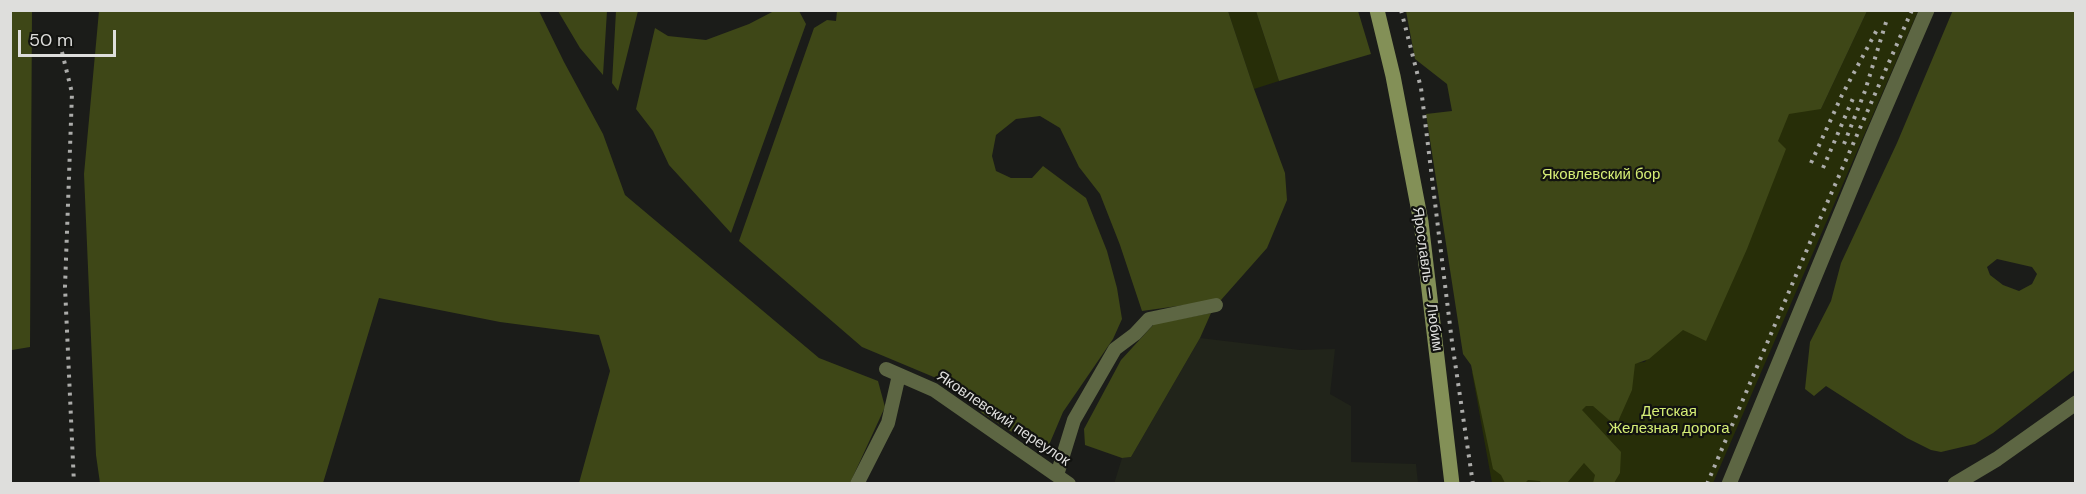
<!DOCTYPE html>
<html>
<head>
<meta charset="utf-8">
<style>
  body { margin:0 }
  #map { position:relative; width:2086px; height:494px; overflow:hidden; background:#1b1c19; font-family:"DM Sans",sans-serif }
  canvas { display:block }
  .frame { position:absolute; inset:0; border:12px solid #dededc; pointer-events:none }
  .scale { position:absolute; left:18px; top:30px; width:98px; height:27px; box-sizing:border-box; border:3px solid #dededc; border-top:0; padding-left:8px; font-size:18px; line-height:21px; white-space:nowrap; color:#dededc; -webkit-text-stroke:4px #121310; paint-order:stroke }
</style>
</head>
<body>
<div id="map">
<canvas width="2086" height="494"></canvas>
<div class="frame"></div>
<div class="scale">50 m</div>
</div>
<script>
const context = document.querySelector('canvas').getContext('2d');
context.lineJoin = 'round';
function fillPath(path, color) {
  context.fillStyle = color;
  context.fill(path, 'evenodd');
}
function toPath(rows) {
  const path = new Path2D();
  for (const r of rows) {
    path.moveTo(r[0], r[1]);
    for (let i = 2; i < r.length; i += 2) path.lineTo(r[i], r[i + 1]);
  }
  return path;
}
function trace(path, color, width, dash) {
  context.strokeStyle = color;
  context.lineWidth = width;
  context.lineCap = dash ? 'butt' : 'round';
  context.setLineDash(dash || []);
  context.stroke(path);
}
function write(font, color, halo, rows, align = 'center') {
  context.font = font + ' "DM Sans",sans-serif';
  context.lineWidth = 4.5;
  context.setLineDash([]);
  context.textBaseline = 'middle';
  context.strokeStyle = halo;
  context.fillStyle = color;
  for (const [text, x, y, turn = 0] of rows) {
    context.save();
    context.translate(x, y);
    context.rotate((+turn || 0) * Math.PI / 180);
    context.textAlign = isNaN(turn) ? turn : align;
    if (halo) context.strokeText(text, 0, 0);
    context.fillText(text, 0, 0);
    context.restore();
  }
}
const built = toPath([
  [1200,338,1300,350,1335,349,1330,394,1351,406,1351,462,1416,464,1418,483,1114,484,1122,458,1131,457]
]);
const green = toPath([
  [1228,11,1256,11,1279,81,1254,89],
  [1867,11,1918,11,1713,483,1492,483,1472,372,1516,373,1645,362,1781,106,1821,109]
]);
const forest = toPath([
  [11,10,32,11,30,347,12,350,10,347],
  [1953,10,2075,11,2076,369,1993,433,1975,444,1941,452,1931,450,1907,438,1826,386,1814,396,1805,389,1810,342,1831,301,1841,263,1897,143],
  [1997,259,2032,267,2037,274,2032,284,2019,291,2003,285,1990,275,1987,267],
  [99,11,539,11,564,62,603,134,625,195,819,358,878,381,885,407,850,483,579,483,610,371,599,335,500,322,379,298,323,483,100,483,96,455,84,174],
  [558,11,607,11,603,75,580,48],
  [616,11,638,11,618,91,612,83],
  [774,11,799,11,806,24,731,233,669,165,653,131,636,109,655,28,668,36,706,40,749,24],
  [837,11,1228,11,1254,89,1285,173,1287,200,1267,248,1221,300,1142,311,1120,245,1100,194,1079,167,1060,128,1040,116,1016,119,996,135,992,156,996,171,1011,178,1032,178,1043,166,1086,198,1107,251,1117,288,1122,319,1113,339,1063,412,1049,445,1029,443,982,413,960,388,862,347,739,241,814,28,827,20,836,21],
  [1256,11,1358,11,1371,54,1279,81],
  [1406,11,1867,11,1821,109,1789,114,1778,141,1786,149,1747,249,1706,341,1683,330,1649,359,1635,364,1632,390,1616,426,1593,406,1586,406,1582,410,1621,452,1620,473,1614,483,1593,483,1595,475,1584,463,1567,483,1541,483,1540,481,1528,480,1525,483,1505,483,1501,475,1493,469,1471,365,1463,354,1426,114,1452,111,1447,84,1415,59],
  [1211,313,1200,338,1131,457,1122,458,1085,445,1084,429,1121,360,1154,324]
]);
const minor = toPath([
  [886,369,934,390,1069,484],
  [1057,475,1074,420,1115,349,1135,334,1149,319,1216,305],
  [857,484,888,423,899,375]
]);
const tertiary = toPath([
  [1729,484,1871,140,1927,10],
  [1955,484,1997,459,2076,403]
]);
const secondary = toPath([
  [1377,10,1393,76,1421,222,1452,484]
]);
const rail = toPath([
  [1401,10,1421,88,1452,342,1473,484],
  [62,52,72,93,65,287,74,484],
  [1844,144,1865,91,1887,19],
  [1811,163,1842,95,1879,26],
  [1823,168,1854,96],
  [1707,484,1820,219,1912,10]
]);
const parkNames = [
  ["Яковлевский бор",1601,175],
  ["Детская",1669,412],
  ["Железная дорога",1669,429]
];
const streetNames = [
  ["Ярославль — Любим",1427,279,82],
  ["Яковлевский переулок",1003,419,34]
];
fillPath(built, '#21241a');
fillPath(green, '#272e08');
fillPath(forest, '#3e4717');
trace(minor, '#5d6643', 14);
trace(tertiary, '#5d6643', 15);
trace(secondary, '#839057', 15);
trace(rail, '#acacaa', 4, [3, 6]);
write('15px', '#d6ee76', '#121310', parkNames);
write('15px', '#dededc', '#121310', streetNames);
</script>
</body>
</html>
